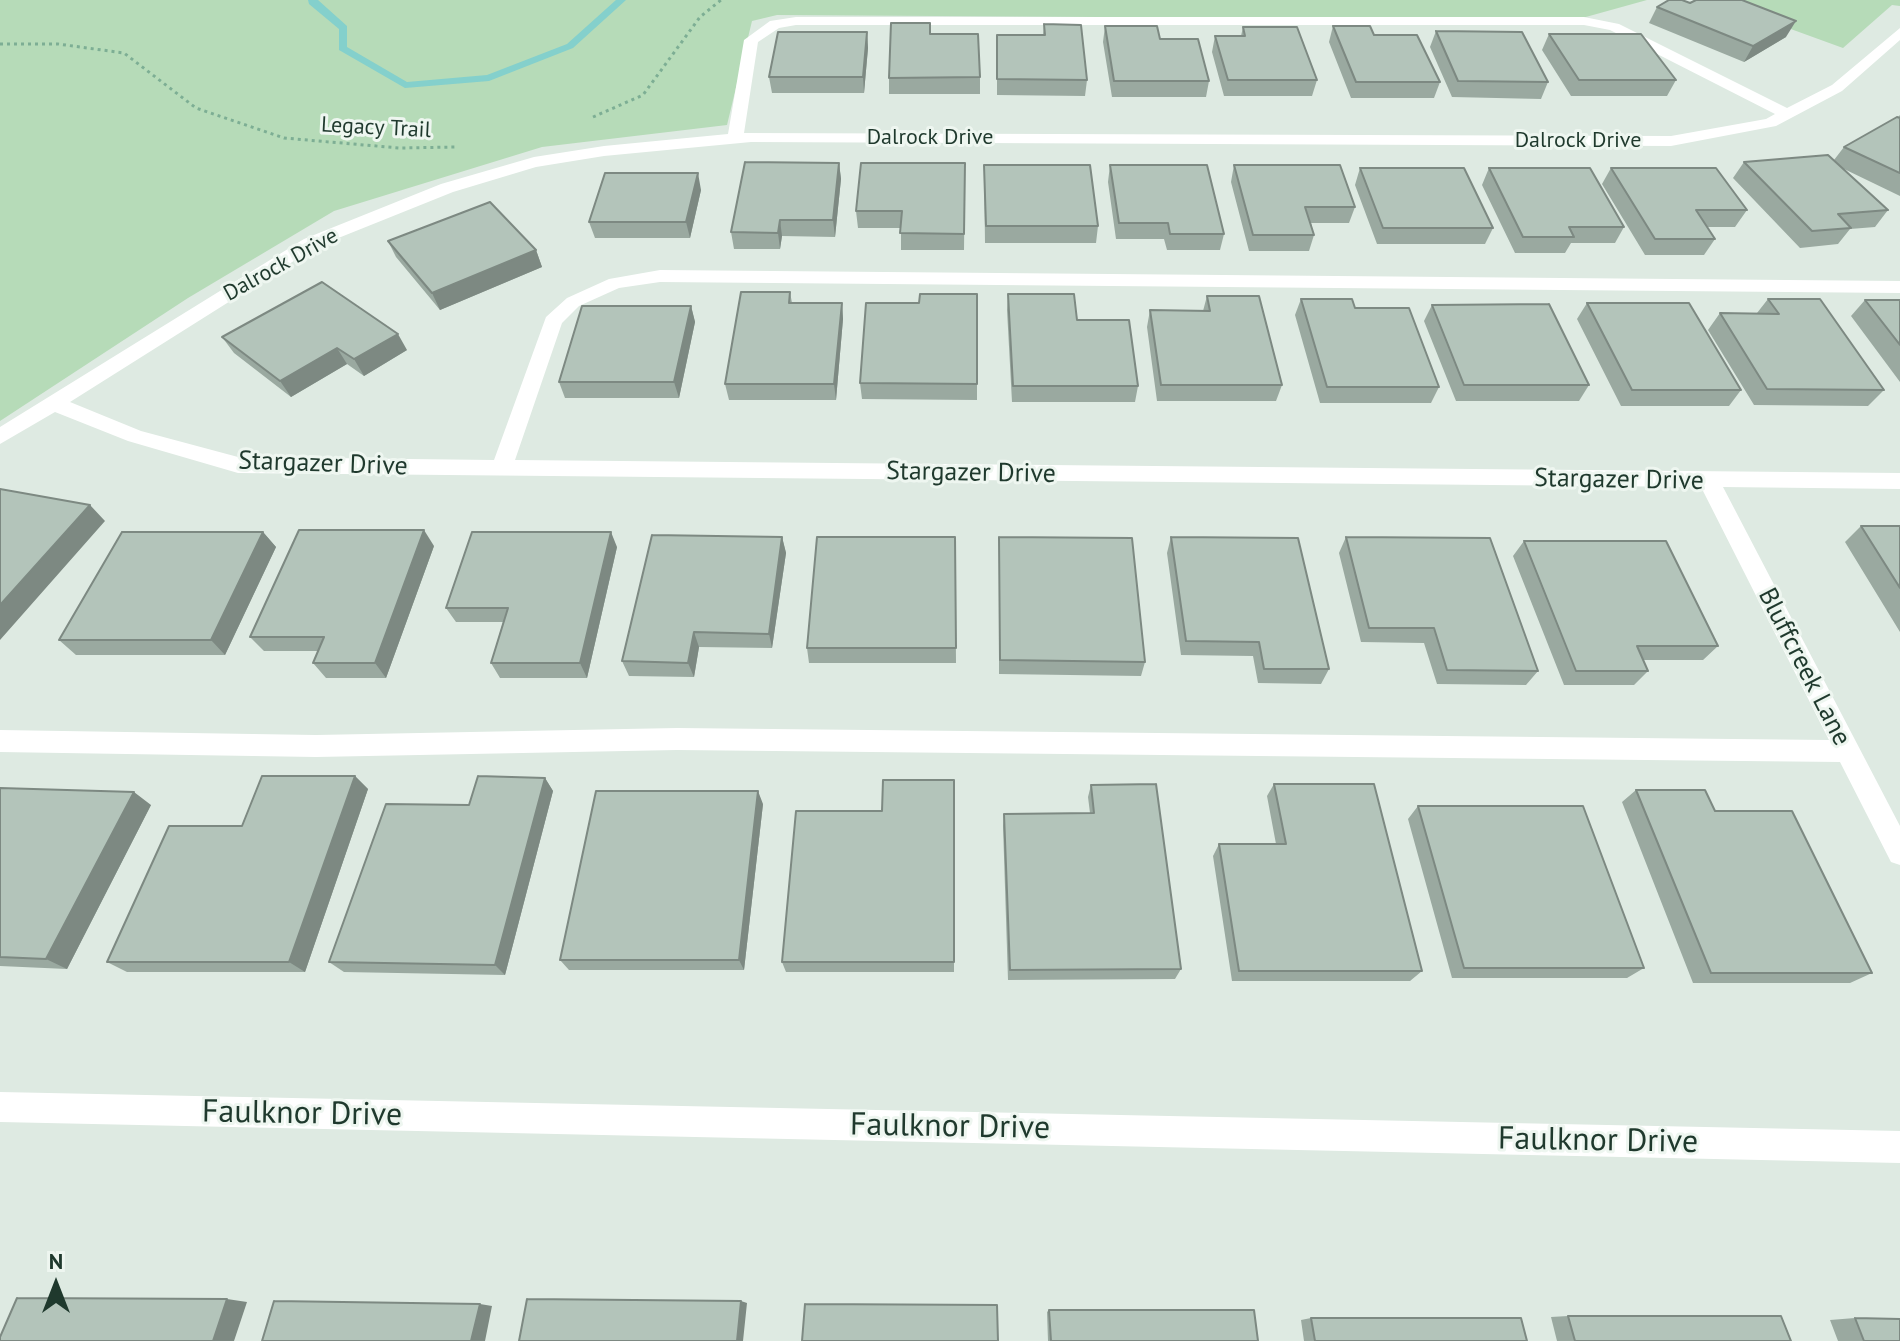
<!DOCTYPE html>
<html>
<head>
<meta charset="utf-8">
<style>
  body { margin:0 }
  #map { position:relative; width:1900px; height:1341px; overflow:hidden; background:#deeae2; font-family:"PT Sans",sans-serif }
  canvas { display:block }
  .north { position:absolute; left:16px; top:1245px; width:80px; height:80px; -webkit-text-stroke:6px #eef6f0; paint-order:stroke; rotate:0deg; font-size:22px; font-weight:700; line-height:32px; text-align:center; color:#1f392d }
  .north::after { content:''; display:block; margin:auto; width:28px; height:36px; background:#1f392d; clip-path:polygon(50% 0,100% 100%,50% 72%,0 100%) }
</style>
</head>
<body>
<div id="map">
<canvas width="1900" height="1341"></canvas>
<div class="north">N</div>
</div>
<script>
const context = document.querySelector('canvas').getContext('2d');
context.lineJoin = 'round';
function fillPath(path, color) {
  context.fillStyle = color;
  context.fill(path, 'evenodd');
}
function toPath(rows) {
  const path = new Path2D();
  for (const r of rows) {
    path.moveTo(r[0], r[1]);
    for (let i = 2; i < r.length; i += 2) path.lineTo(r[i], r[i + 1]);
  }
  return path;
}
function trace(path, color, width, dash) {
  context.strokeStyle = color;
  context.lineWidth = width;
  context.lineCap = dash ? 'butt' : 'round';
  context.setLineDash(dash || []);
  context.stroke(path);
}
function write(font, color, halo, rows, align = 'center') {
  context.font = font + ' "PT Sans",sans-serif';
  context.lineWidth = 6;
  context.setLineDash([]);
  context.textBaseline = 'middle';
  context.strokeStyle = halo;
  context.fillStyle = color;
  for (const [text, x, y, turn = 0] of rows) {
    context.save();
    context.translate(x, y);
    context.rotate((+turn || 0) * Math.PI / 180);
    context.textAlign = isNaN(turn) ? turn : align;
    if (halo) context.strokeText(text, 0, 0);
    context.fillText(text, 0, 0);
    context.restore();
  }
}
const green = toPath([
  [0,0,1647,0,1575,20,777,15,752,21,727,125,542,147,334,211,188,298,0,421],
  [1711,0,1900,0,1900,6,1892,5,1843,48]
]);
const stream = toPath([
  [308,0,318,0,347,26,347,47,407,82,487,75,567,44,616,0,626,0,573,48,489,81,405,88,339,50,339,29,309,4,308,0]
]);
const path = toPath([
  [0,44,58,44,124,53,196,108,284,138,399,148,458,147],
  [593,117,643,95,700,17,721,0]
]);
const minor = toPath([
  [796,17,1584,17,1619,24,1787,108,1832,85,1900,28,1900,40,1842,91,1776,126,1671,146,751,142,604,156,536,167,453,192,316,247,70,402,141,431,238,457,494,460,546,317,567,298,609,279,660,270,1900,281,1900,293,660,282,619,288,579,306,562,323,515,460,1900,473,1900,489,1723,487,1900,826,1900,865,1891,862,1840,762,677,750,316,757,0,752,0,730,316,735,677,728,1829,740,1701,487,238,473,128,441,55,412,0,444,0,427,304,239,441,184,534,157,604,146,728,134,744,40,770,21,796,17],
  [796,25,1584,25,1610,30,1775,114,1766,119,1671,136,744,133,758,42,779,28,796,25],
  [0,1092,1900,1131,1900,1163,0,1122,0,1092]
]);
const wall = toPath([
  [1657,7,1786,37,1744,62,1649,23],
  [1044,24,1087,80,1085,96,997,95,997,35,1043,35],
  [1105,26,1160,39,1209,81,1206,97,1112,97,1103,42],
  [1333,26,1374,35,1440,82,1434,98,1351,98,1329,42],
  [1243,27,1317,80,1312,96,1224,96,1212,52,1215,36,1241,36],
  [1436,31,1548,82,1541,99,1452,97,1430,47],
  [867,32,868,48,864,93,772,93,769,77],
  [930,34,980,77,980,94,889,94,889,78],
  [1549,34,1676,80,1667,96,1571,96,1542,50],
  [1900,115,1900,196,1842,168,1888,210,1875,227,1850,229,1838,244,1800,248,1733,178,1744,162,1834,160,1844,147,1898,117],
  [839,163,841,179,835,237,782,236,780,249,734,249,731,232],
  [965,163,964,250,901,250,901,228,858,228,856,211],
  [984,165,1098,226,1096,243,985,243],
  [1110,165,1224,234,1220,250,1167,250,1164,239,1116,239,1108,182],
  [1234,165,1355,207,1349,223,1311,223,1314,235,1309,251,1249,251,1231,182],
  [1360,168,1493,228,1485,244,1377,244,1355,185],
  [1489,168,1624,227,1615,243,1571,243,1565,253,1515,253,1482,185],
  [1611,168,1747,210,1735,227,1707,227,1715,239,1704,255,1645,255,1602,184],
  [701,190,690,238,595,238,589,222],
  [388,241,536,250,542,267,440,310,396,257],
  [790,292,792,303,842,303,843,319,836,400,729,400,725,384],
  [1008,294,1077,320,1138,386,1135,402,1012,402,1007,310],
  [1207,296,1282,385,1276,401,1157,401,1147,327,1150,310,1203,311],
  [1301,299,1355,308,1439,387,1431,403,1320,403,1295,315],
  [1768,299,1884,390,1868,406,1754,405,1708,330,1720,313,1757,313],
  [1865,300,1900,300,1900,382,1851,316],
  [919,303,977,384,977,400,862,399,860,383],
  [1587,303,1741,390,1729,406,1621,406,1577,319],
  [1432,305,1589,385,1579,401,1456,401,1424,321],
  [691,306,695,322,679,398,565,398,559,382],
  [222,337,407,350,364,376,347,364,291,397,234,353],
  [1861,526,1900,526,1900,632,1845,542],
  [263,532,276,547,225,655,76,655,59,640],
  [782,537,786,553,772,648,699,647,694,677,629,676,622,661],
  [955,537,956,663,809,663,807,648],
  [999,537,1145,662,1141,676,999,674],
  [1171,537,1329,669,1321,684,1258,683,1253,656,1181,655,1167,553],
  [1346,537,1538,671,1526,685,1437,684,1424,643,1361,642,1339,553],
  [1524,541,1718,646,1703,660,1643,660,1648,671,1634,685,1564,685,1513,556],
  [434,546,386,678,326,678,313,663,318,651,264,651,250,637],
  [617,547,587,678,500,678,491,663,503,622,456,622,446,608],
  [355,776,368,789,305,972,127,972,107,962,242,826],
  [545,778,553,791,505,975,344,972,329,962,469,805],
  [954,780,954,972,786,972,782,962,882,811],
  [1274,784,1422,971,1410,981,1232,981,1213,856,1219,844,1276,844,1267,796],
  [1091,785,1181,969,1175,979,1008,980,1003,826,1004,814,1090,813,1088,797],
  [0,788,151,805,67,969,0,966],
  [1636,790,1715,811,1872,973,1850,983,1693,983,1622,802],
  [763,804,744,970,569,970,560,960],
  [1418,806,1644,968,1627,978,1452,978,1408,819],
  [1049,1310,1258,1341,1048,1341,1047,1312],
  [1568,1316,1791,1341,1557,1341,1551,1317],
  [1311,1318,1527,1341,1304,1341,1301,1320],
  [1855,1318,1900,1341,1838,1341,1830,1320]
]);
const shadedWall = toPath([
  [1796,21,1786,37,1744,62,1753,46],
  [867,32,868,48,864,93,863,77],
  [839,163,841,179,835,237,833,220],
  [698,173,701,190,690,238,686,222],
  [780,220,782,236,780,249,778,233],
  [536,250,542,267,440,310,432,293],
  [842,303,843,319,836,400,834,384],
  [691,306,695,322,679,398,674,382],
  [398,334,407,350,364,376,354,359],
  [337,348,347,364,291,397,280,381],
  [90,505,105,521,0,640,0,605],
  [424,530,434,546,386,678,375,663],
  [263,532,276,547,225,655,211,640],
  [611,532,617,547,587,678,580,663],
  [782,537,786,553,772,648,769,634],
  [694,632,699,647,694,677,688,663],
  [355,776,368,789,305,972,289,962],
  [545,778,553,791,505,975,495,965],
  [758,791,763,804,744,970,739,960],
  [134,792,151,805,67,969,46,959],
  [227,1299,247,1302,234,1341,213,1341],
  [741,1301,747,1303,743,1341,737,1341],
  [480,1304,492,1306,485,1341,471,1341]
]);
const building = toPath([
  [1669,0,1682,0,1690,3,1696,0,1742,0,1796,21,1753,46,1657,7,1669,0],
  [891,23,930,23,930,34,978,34,980,77,889,78,891,23],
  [1044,24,1081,25,1087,80,997,79,997,35,1045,35,1044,24],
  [1105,26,1157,26,1160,39,1198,39,1209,81,1114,81,1105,26],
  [1333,26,1370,26,1374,35,1417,35,1440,82,1356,82,1333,26],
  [1243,27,1297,27,1317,80,1228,80,1215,36,1245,36,1243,27],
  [1436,31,1522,32,1548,82,1458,81,1436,31],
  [778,32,867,32,863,77,769,77,778,32],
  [1549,34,1641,34,1676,80,1579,80,1549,34],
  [1897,117,1900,118,1900,173,1844,147,1897,117],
  [1828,155,1888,210,1838,214,1851,228,1812,231,1744,162,1828,155],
  [745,162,839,163,833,220,780,220,778,233,731,232,745,162],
  [861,163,965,163,964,234,900,233,902,211,856,211,861,163],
  [984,165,1090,165,1098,226,986,226,984,165],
  [1110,165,1207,165,1224,234,1170,234,1168,223,1119,223,1110,165],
  [1234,165,1340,165,1355,207,1305,207,1314,235,1253,235,1234,165],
  [1360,168,1464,168,1493,228,1383,228,1360,168],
  [1489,168,1590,168,1624,227,1569,227,1574,237,1523,237,1489,168],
  [1611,168,1716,168,1747,210,1696,210,1715,239,1655,239,1611,168],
  [605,173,698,173,686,222,589,222,605,173],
  [490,202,536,250,432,293,388,241,490,202],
  [322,282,398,334,354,359,337,348,280,381,222,337,322,282],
  [741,292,790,292,789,303,842,303,834,384,725,384,741,292],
  [920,294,977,294,977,384,860,383,866,303,919,303,920,294],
  [1008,294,1074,294,1077,320,1129,320,1138,386,1013,386,1008,294],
  [1207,296,1259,296,1282,385,1161,385,1150,310,1210,311,1207,296],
  [1301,299,1352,299,1355,308,1409,308,1439,387,1327,387,1301,299],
  [1768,299,1820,299,1884,390,1767,389,1720,313,1779,314,1768,299],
  [1865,300,1900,300,1900,345,1865,300],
  [1587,303,1689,303,1741,390,1632,390,1587,303],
  [1549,304,1589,385,1464,385,1432,305,1549,304],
  [582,306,691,306,674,382,559,382,582,306],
  [0,489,90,505,0,605,0,489],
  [1861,526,1900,526,1900,588,1861,526],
  [299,530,424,530,375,663,313,663,324,637,250,637,299,530],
  [122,532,263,532,211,640,59,640,122,532],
  [472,532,611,532,580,663,491,663,508,608,446,608,472,532],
  [652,535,782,537,769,634,694,632,688,663,622,661,652,535],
  [817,537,955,537,956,648,807,648,817,537],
  [999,537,1132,538,1145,662,1000,660,999,537],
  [1171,537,1298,538,1329,669,1264,669,1259,642,1186,641,1171,537],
  [1346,537,1490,538,1538,671,1447,670,1434,628,1369,628,1346,537],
  [1524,541,1666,541,1718,646,1637,646,1648,671,1576,671,1524,541],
  [262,776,355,776,289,962,107,962,169,826,242,826,262,776],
  [478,776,545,778,495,965,329,962,386,804,469,805,478,776],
  [883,780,954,780,954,962,782,962,796,811,882,811,883,780],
  [1156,784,1181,969,1010,970,1004,814,1094,813,1091,785,1156,784],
  [1274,784,1374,784,1422,971,1239,971,1219,844,1286,844,1274,784],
  [0,788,134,792,46,959,0,957,0,788],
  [1636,790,1705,790,1715,811,1792,811,1872,973,1711,973,1636,790],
  [596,791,758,791,739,960,560,960,596,791],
  [1418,806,1583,806,1644,968,1464,968,1418,806],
  [17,1298,227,1299,213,1341,0,1341,0,1337,17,1298],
  [527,1299,741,1301,737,1341,519,1341,527,1299],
  [274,1301,480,1304,471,1341,262,1341,274,1301],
  [805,1304,997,1305,998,1341,802,1341,805,1304],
  [1049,1310,1254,1310,1258,1341,1051,1341,1049,1310],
  [1568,1316,1781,1316,1791,1341,1575,1341,1568,1316],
  [1311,1318,1521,1318,1527,1341,1315,1341,1311,1318],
  [1855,1318,1900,1319,1900,1341,1864,1341,1855,1318]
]);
const farStreetnames = [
  ["Legacy Trail",376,128,3],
  ["Dalrock Drive",930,138],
  ["Dalrock Drive",1578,141],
  ["Dalrock Drive",281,265,-29]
];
const streetNames = [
  ["Stargazer Drive",323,464,2],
  ["Stargazer Drive",971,473,1],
  ["Stargazer Drive",1619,480,1],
  ["Bluffcreek Lane",1804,667,63]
];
const nearStreetnames = [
  ["Faulknor Drive",302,1114,1],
  ["Faulknor Drive",950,1127,1],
  ["Faulknor Drive",1598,1141,1]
];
fillPath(green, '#b6dbb8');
fillPath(stream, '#84d0cc');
trace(path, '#7dae94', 3, [3, 4]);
fillPath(minor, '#fff');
fillPath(wall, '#9aa9a0');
fillPath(shadedWall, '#7d8982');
fillPath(building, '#b3c4ba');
trace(building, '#7d8982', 2);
write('22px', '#1f392d', '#eef6f0', farStreetnames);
write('26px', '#1f392d', '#eef6f0', streetNames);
write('32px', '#1f392d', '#eef6f0', nearStreetnames);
</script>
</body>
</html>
